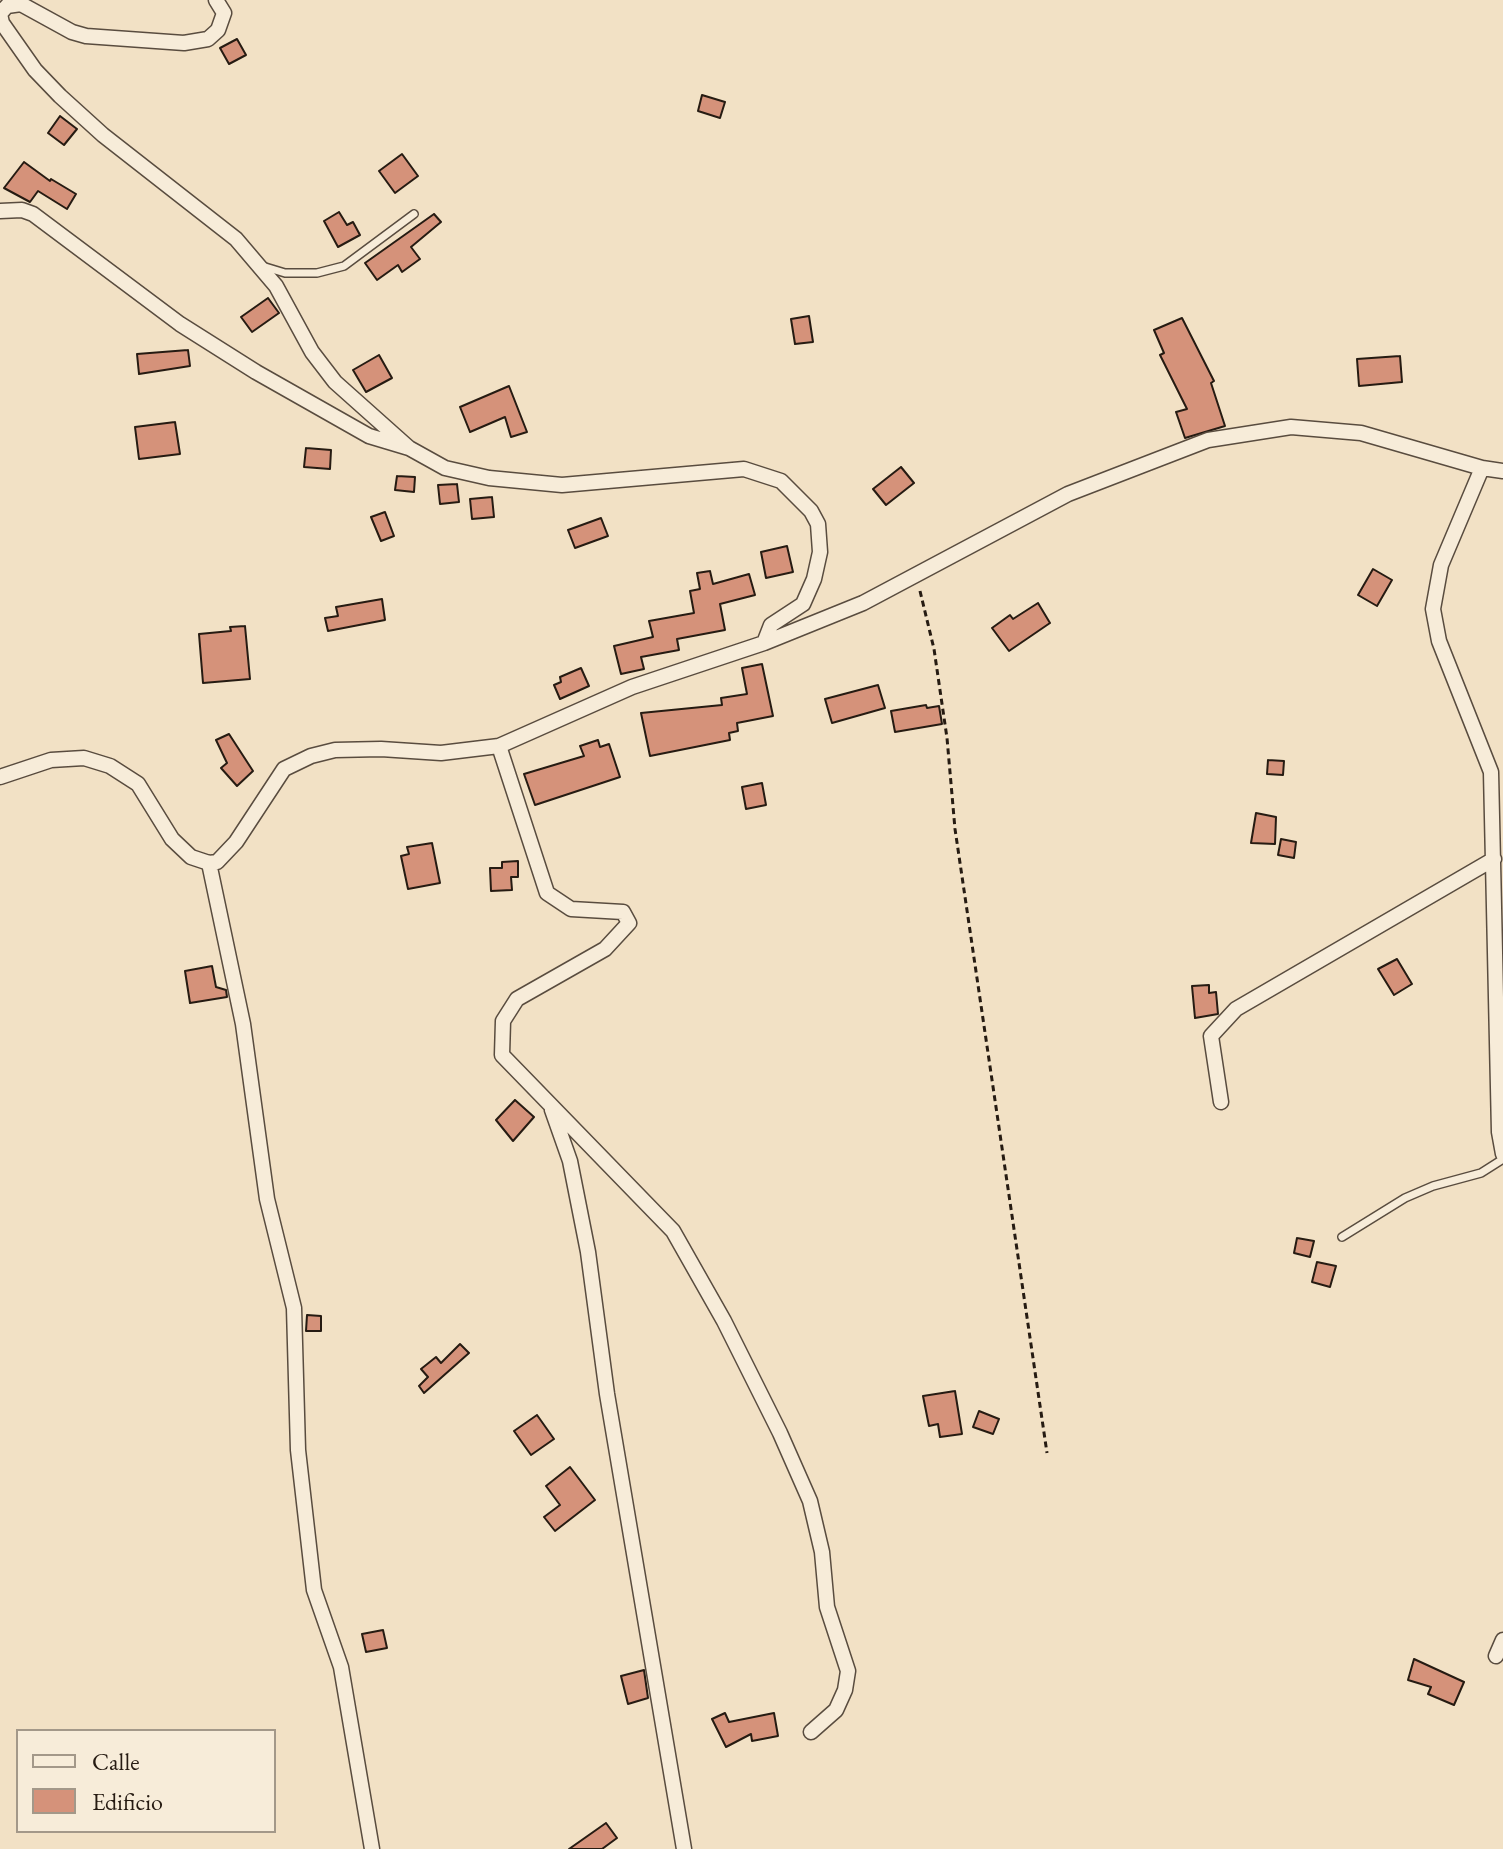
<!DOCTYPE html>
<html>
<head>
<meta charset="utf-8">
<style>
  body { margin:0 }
  #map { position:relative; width:1503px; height:1849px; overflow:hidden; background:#f2e1c5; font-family:"EB Garamond",serif }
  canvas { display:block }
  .legend { position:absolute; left:16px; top:1729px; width:260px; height:104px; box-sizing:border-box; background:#f7ecd9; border:2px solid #a39889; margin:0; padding:10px 14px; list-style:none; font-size:24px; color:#261b12 }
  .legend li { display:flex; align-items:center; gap:16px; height:40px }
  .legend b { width:40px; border:2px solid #a39889 }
</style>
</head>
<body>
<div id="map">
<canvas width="1503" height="1849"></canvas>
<ul class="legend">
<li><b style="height:10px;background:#f7ecd9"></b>Calle</li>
<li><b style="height:22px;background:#d5927a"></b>Edificio</li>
</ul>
</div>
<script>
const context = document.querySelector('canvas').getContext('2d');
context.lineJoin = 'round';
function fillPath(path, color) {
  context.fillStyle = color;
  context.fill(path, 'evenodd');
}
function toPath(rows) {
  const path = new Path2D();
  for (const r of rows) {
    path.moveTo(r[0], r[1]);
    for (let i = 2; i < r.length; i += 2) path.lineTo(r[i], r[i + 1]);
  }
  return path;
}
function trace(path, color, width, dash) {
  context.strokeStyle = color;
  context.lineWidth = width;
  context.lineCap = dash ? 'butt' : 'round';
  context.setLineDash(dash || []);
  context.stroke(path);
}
const building = toPath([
  [237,39,246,55,229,64,220,48,237,39],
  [702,95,725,102,720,118,698,111,702,95],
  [60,116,77,129,64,145,48,133,60,116],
  [402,154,418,176,395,193,379,171,402,154],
  [24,162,50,181,51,179,76,194,67,209,38,191,30,202,4,188,24,162],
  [339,212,347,225,353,222,360,235,338,247,324,221,339,212],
  [434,214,441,222,411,247,420,259,402,272,398,265,377,280,365,263,434,214],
  [268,298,279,313,252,332,241,317,268,298],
  [809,316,813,342,795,344,791,319,809,316],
  [1182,318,1214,381,1211,383,1225,426,1185,438,1176,412,1187,409,1160,355,1164,353,1154,330,1182,318],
  [188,350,190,366,139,374,137,354,188,350],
  [379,355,392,378,366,392,353,370,379,355],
  [1400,356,1402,382,1359,386,1357,359,1400,356],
  [509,386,527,432,511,437,505,417,470,432,460,407,509,386],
  [175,422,180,454,139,459,135,427,175,422],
  [306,448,331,450,330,469,304,467,306,448],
  [901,467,914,483,886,505,873,489,901,467],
  [397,476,415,477,414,492,395,490,397,476],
  [457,484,459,502,440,504,438,485,457,484],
  [492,497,494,517,472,519,470,499,492,497],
  [385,512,394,536,381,541,371,517,385,512],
  [601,518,608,536,575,548,568,530,601,518],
  [787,546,793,572,766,578,761,552,787,546],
  [1373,569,1392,580,1377,606,1358,595,1373,569],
  [710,571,713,584,749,574,755,595,720,604,725,630,677,639,679,650,641,657,644,669,621,674,614,646,653,637,649,621,694,613,690,591,700,589,697,573,710,571],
  [382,599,385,620,328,631,325,618,338,616,336,607,382,599],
  [1038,603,1050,623,1009,651,992,628,1010,615,1013,619,1038,603],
  [245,626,250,679,203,683,199,634,231,631,230,627,245,626],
  [762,664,773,716,737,723,738,731,729,733,730,740,650,756,641,713,722,705,721,698,747,694,742,668,762,664],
  [581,668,589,686,560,699,554,685,561,682,560,677,581,668],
  [878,685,885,708,832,723,825,699,878,685],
  [926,705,927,708,939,706,942,724,895,732,891,711,926,705],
  [229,734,253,771,237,786,221,768,227,763,216,740,229,734],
  [598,740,600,747,609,744,620,777,535,805,524,774,584,756,580,746,598,740],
  [1268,760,1284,761,1283,775,1267,774,1268,760],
  [762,783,766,805,746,809,742,787,762,783],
  [1256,813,1276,817,1275,844,1251,843,1256,813],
  [1281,839,1296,842,1294,858,1278,855,1281,839],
  [432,843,440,883,408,889,401,856,409,854,407,847,432,843],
  [518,861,518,877,511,877,512,890,491,891,490,868,502,868,502,862,518,861],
  [1397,959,1412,984,1394,995,1378,969,1397,959],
  [212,966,216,987,226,990,227,997,190,1003,185,971,212,966],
  [1209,985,1209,993,1216,992,1218,1014,1195,1018,1192,986,1209,985],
  [515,1100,534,1117,513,1141,496,1120,515,1100],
  [1297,1238,1314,1241,1310,1257,1294,1253,1297,1238],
  [1317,1262,1336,1266,1330,1287,1312,1282,1317,1262],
  [307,1315,321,1316,321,1331,306,1331,307,1315],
  [460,1344,469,1353,424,1393,419,1386,428,1377,421,1369,436,1357,441,1363,460,1344],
  [955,1391,962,1434,940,1437,938,1424,929,1426,923,1396,955,1391],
  [979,1411,999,1419,993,1434,973,1427,979,1411],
  [537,1415,554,1439,531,1455,514,1431,537,1415],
  [570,1467,595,1500,555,1531,544,1517,560,1505,546,1486,570,1467],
  [383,1630,387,1648,366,1652,362,1634,383,1630],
  [1414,1659,1464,1682,1454,1705,1428,1694,1431,1687,1408,1680,1414,1659],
  [644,1670,648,1698,628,1704,621,1676,644,1670],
  [725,1713,729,1722,774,1713,778,1736,752,1741,751,1734,726,1747,712,1719,725,1713],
  [606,1823,617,1838,602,1849,569,1849,606,1823]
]);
const path = toPath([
  [920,591,934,649,947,738,955,829,1047,1453]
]);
const service = toPath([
  [262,266,285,273,317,273,344,266,414,214],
  [1342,1237,1405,1198,1433,1186,1481,1173,1503,1159]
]);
const minor = toPath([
  [216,0,224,13,218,30,208,39,184,43,86,36,72,32,21,4,7,6,0,14,2,23,35,70,60,96,103,135,236,239,276,286,312,352,335,382,409,448],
  [0,211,22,210,33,214,180,324,256,372,369,436,409,448,445,468,489,478,562,485,744,469,781,481,811,511,818,524,820,552,814,579,803,604,771,625,764,643],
  [1482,468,1441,565,1433,609,1439,641,1491,772,1499,1132,1503,1154],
  [499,746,547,893,571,909,623,912,629,923,605,949,517,999,503,1021,502,1055,673,1231,724,1321,780,1433,810,1501,822,1552,827,1607,848,1671,845,1690,836,1710,811,1732],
  [0,777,51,760,84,758,110,766,138,784,172,839,191,857,209,863,217,862,236,842,284,769,311,756,335,750,381,749,441,753,499,746,632,687,764,643,863,603,1068,494,1208,440,1291,427,1361,433,1482,468,1503,471],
  [209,863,243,1024,267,1199,294,1308,298,1450,314,1590,341,1667,372,1849],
  [1221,1102,1211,1036,1236,1009,1494,859],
  [552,1110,570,1161,588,1252,607,1394,684,1849],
  [1496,1656,1503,1640]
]);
fillPath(building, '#d5927a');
trace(building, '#261b12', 2);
trace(service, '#594c3f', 10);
trace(minor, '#594c3f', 17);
trace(path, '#261b12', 3, [6, 4]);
trace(service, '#f7ecd9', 7);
trace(minor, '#f7ecd9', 14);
</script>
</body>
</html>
